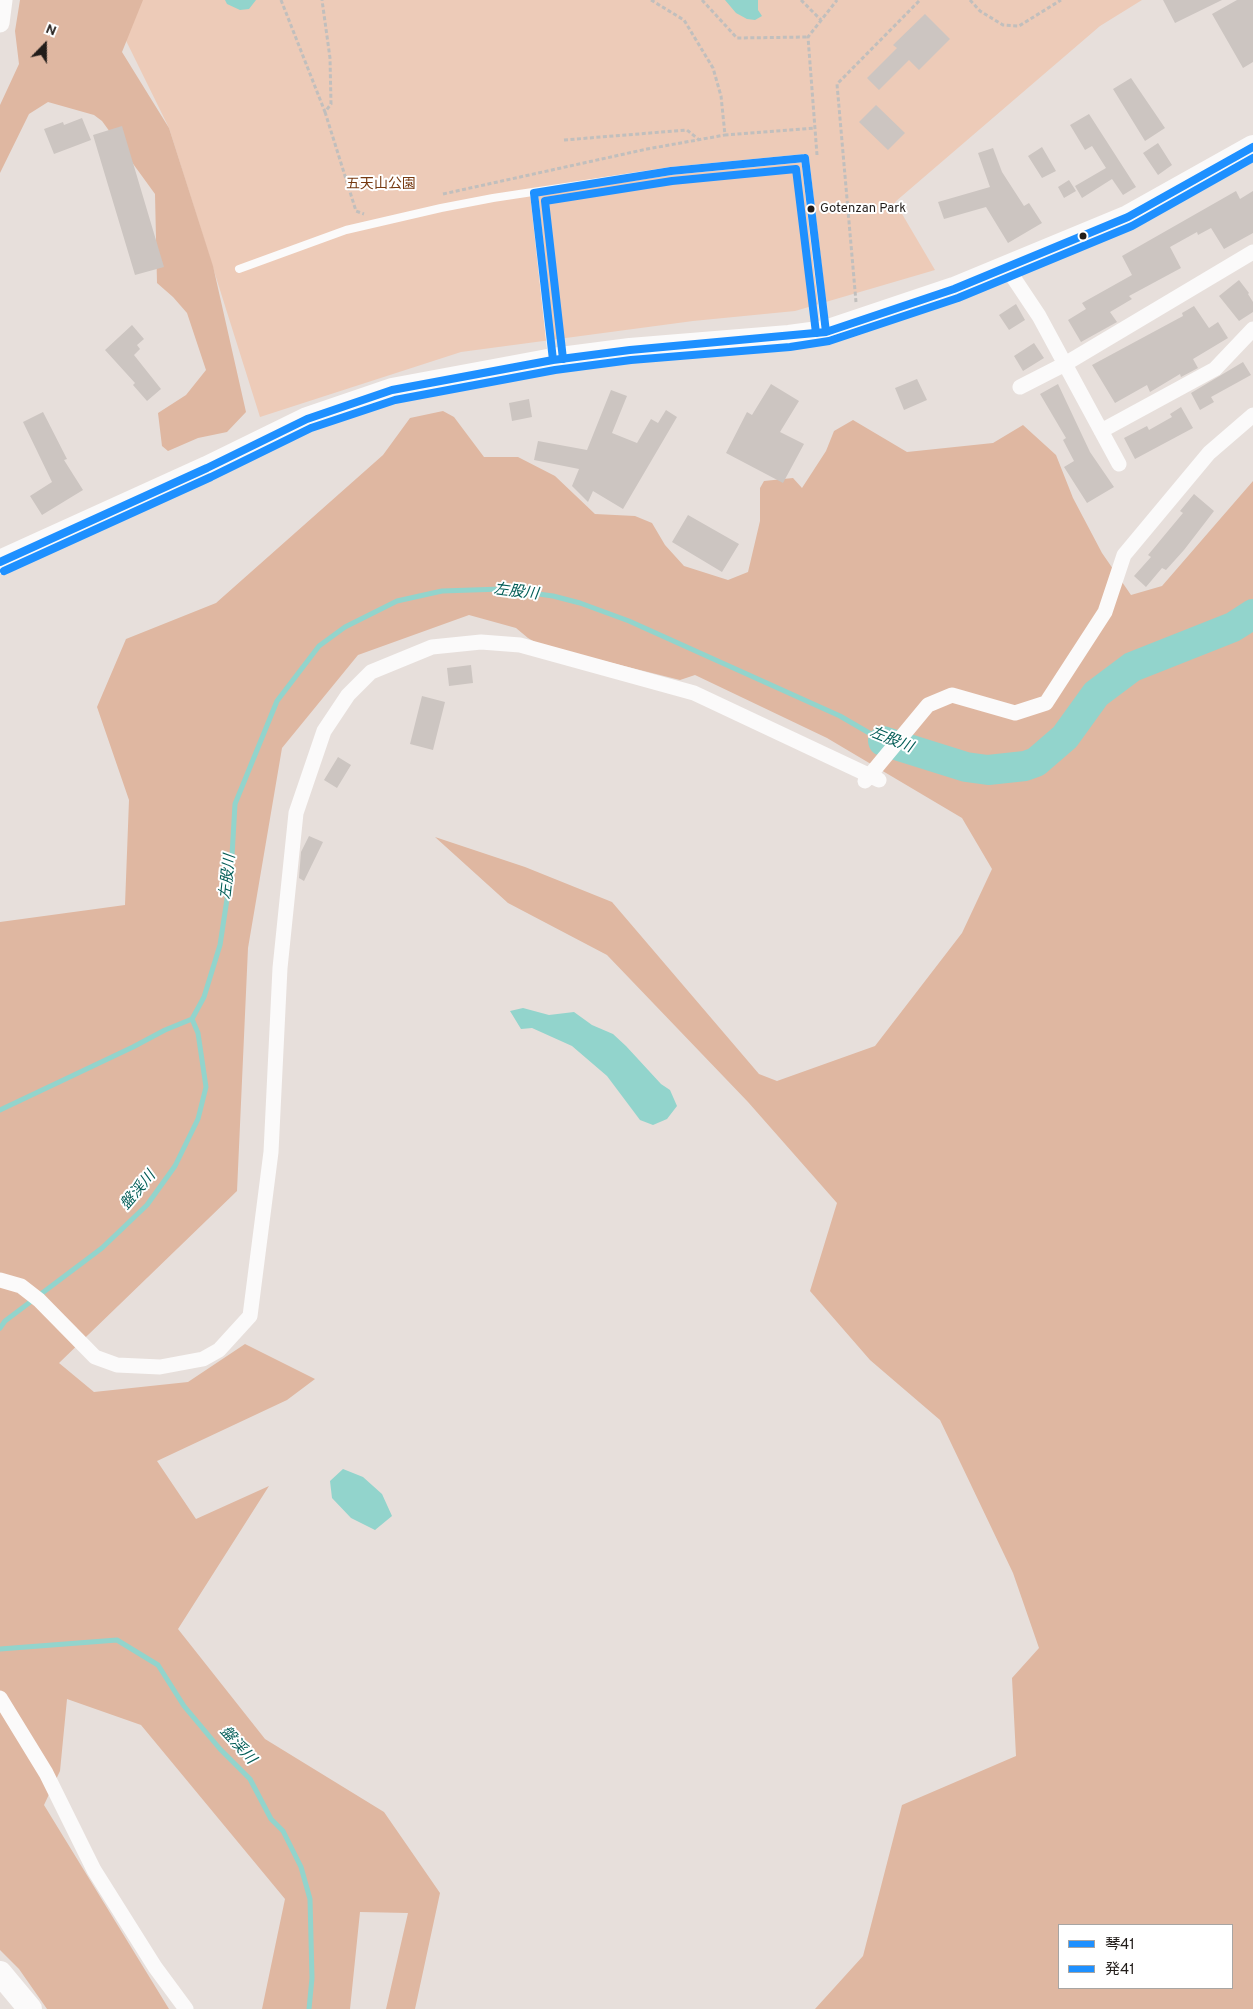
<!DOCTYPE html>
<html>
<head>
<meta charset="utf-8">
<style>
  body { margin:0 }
  #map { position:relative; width:1253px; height:2009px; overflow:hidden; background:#e7dfdb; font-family:Overpass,"Noto Sans JP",sans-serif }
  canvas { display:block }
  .legend { position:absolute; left:1058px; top:1924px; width:175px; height:65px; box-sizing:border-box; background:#fff; border:1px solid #a7a5a3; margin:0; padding:6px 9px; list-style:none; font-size:15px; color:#221d1a }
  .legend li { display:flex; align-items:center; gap:10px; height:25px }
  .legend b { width:25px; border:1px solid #a7a5a3 }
  .north { position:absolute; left:20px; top:20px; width:50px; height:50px; -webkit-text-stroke:4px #fff; paint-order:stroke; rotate:22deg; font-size:14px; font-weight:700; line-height:20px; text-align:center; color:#221d1a }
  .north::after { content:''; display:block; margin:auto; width:18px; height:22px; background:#221d1a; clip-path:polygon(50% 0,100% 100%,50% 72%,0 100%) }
</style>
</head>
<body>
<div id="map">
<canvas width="1253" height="2009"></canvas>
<ul class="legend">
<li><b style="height:6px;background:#1e90ff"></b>琴41</li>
<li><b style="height:6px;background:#1e90ff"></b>発41</li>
</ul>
<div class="north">N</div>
</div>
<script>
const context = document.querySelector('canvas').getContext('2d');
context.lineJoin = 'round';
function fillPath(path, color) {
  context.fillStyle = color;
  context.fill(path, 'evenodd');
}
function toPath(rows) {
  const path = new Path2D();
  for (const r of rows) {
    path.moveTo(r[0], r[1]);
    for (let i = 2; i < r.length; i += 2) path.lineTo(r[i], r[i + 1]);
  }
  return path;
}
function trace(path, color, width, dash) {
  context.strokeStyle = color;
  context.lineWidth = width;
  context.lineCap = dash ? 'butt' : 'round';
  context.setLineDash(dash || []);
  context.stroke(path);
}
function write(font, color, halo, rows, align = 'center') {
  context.font = font + ' Overpass,"Noto Sans JP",sans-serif';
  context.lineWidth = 4;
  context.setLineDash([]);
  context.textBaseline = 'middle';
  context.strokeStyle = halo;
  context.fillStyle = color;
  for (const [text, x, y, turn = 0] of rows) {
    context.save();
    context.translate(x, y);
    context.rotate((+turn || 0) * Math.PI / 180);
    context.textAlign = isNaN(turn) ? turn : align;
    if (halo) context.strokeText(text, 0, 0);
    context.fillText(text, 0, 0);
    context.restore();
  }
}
const green = toPath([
  [106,0,1142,0,1100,26,895,202,935,270,795,311,693,321,461,352,260,417,169,128]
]);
const forest = toPath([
  [20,0,143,0,122,52,169,128,213,266,246,412,227,432,198,438,168,451,162,446,158,413,186,395,206,370,187,313,173,297,157,283,155,194,102,121,94,115,48,102,29,114,0,173,0,105,19,64,15,31],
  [443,411,454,417,484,457,518,457,555,476,595,514,635,516,652,523,665,545,684,566,728,580,748,572,760,521,760,488,764,481,793,478,802,488,826,451,834,431,853,420,907,452,993,443,1023,425,1056,455,1073,498,1102,553,1131,595,1162,586,1253,481,1253,2009,815,2009,863,1956,902,1805,1016,1756,1012,1678,1039,1648,1013,1573,940,1420,870,1360,810,1291,837,1203,748,1102,607,955,508,903,435,837,525,867,612,902,759,1074,777,1081,875,1046,962,933,992,869,962,818,827,738,695,675,680,680,540,645,528,638,516,628,469,615,358,655,282,748,248,948,237,1191,59,1363,94,1392,188,1382,245,1344,315,1379,287,1400,157,1461,196,1519,269,1486,178,1629,265,1739,384,1812,440,1893,415,2009,386,2009,408,1913,360,1912,350,2009,262,2009,285,1899,141,1725,67,1699,60,1771,44,1805,169,2009,47,2009,19,1969,0,1950,0,922,125,905,129,800,97,707,126,639,216,603,383,455,410,418],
  [1059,1925,1232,1925,1232,1988,1059,1988]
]);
const water = toPath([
  [225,0,256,0,249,9,240,10,227,4],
  [725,0,758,0,758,10,762,16,755,20,747,19,736,13],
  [523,1008,549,1015,574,1012,592,1025,613,1034,626,1046,661,1084,670,1090,677,1106,667,1119,653,1125,640,1120,607,1076,572,1046,532,1028,521,1029,510,1011],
  [343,1469,363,1477,382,1494,392,1516,375,1530,351,1518,332,1498,330,1481]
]);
const stream = toPath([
  [0,1110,133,1047,165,1030,192,1019,204,997,220,945,231,873,235,804,277,701,319,646,345,627,397,601,442,591,502,589,553,596,580,603,629,621,840,716,883,741],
  [0,1328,5,1321,102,1248,147,1205,175,1166,198,1119,206,1087,198,1033,192,1019],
  [0,1649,117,1640,158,1665,184,1706,220,1749,250,1779,271,1819,283,1831,301,1867,310,1899,312,1978,309,2009]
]);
const river = toPath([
  [883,741,966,767,988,770,1025,766,1036,762,1065,737,1096,694,1132,667,1233,627,1253,614]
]);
const building = toPath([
  [1163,0,1222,0,1175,23],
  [1237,0,1253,0,1253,62,1243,68,1212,14],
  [925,14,950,39,919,70,909,60,879,90,867,78,897,48,893,45],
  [1131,78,1165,128,1145,141,1113,89],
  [876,105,905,133,888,150,859,122],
  [1089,114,1136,187,1123,195,1112,179,1082,198,1075,186,1106,168,1092,146,1085,150,1070,125],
  [82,118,91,140,54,154,44,129,63,122,64,125],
  [122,126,164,267,135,275,93,135],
  [1158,143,1172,165,1158,175,1143,153],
  [1042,147,1056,171,1042,178,1028,156],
  [993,148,1002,172,1024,206,1029,203,1042,223,1008,243,986,207,944,219,938,202,990,187,978,153],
  [1069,180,1076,191,1064,198,1058,187],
  [1236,191,1240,199,1253,191,1253,233,1224,249,1211,228,1198,235,1197,232,1170,247,1181,268,1129,296,1132,299,1110,312,1117,322,1081,342,1068,320,1086,309,1082,303,1132,275,1122,256],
  [1239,280,1249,293,1248,294,1253,302,1253,312,1239,321,1219,296],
  [1016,304,1025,320,1009,330,999,315],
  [1194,306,1209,328,1218,322,1228,338,1193,359,1198,368,1181,377,1180,374,1150,392,1147,385,1115,403,1092,365,1183,316,1182,313],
  [132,325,144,339,137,345,140,349,134,355,161,389,147,401,133,385,135,383,105,350],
  [1034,343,1044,358,1023,371,1014,356],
  [1243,362,1251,375,1211,397,1214,402,1200,410,1191,393],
  [917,379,927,400,904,410,895,388],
  [771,384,799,401,780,432,804,444,783,483,726,453,747,412,752,415],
  [1058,384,1090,452,1114,487,1087,503,1064,467,1074,461,1063,440,1066,438,1040,394],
  [611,390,627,396,612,433,637,443,651,419,658,423,666,410,677,417,623,509,593,491,588,502,572,486,579,469,534,460,538,441,587,450],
  [529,399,532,417,512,421,509,403],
  [1181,407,1193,428,1135,459,1124,438,1147,426,1149,430,1172,417,1170,414],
  [43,412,67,459,64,460,83,490,42,515,30,496,52,482,23,422],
  [1194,494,1214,511,1184,550,1166,570,1162,568,1146,587,1134,576,1151,557,1148,555,1183,513,1180,511],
  [688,515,739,544,722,572,672,542],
  [471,665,473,683,449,686,447,668],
  [422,696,445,702,433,750,410,744],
  [338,757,351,765,337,788,324,780],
  [309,836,323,842,304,881,299,878,301,852]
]);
const path = toPath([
  [281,0,325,112,331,104,330,58,322,0],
  [651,0,684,20,713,68,721,96,725,135,815,128],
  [702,0,737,38,808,37],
  [801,0,821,20],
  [970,0,980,11,1003,25,1019,26,1061,0],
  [325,112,356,211,364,214],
  [564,140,687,130,698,139],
  [817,155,808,37,837,0],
  [443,194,647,149,725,135],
  [856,302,837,84,920,0]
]);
const service = toPath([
  [534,193,552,358],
  [239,269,346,230,441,208,493,198,671,171,805,158,825,329]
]);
const minor = toPath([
  [1007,268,1039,316,1119,464],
  [1020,387,1065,364,1253,252],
  [1101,431,1215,369,1253,329],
  [865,781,928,705,952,695,1015,713,1046,703,1105,612,1124,555,1209,453,1253,415],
  [0,1280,21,1286,39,1300,95,1357,117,1365,160,1367,203,1359,219,1350,250,1316,271,1152,280,968,296,813,324,731,348,695,371,672,432,647,481,642,520,645,694,693,879,780],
  [0,1698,46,1773,94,1870,155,1967,186,2009]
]);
const tertiary = toPath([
  [0,23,3,0]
]);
const primary = toPath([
  [0,562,207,468,307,419,392,390,553,360,630,350,789,337,826,332,954,289,1128,217,1253,147],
  [0,1973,30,2009]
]);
const bus1 = toPath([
  [805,158,826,332],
  [534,193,671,171,805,158],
  [534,193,553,360],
  [0,562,207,468,307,419,392,390,553,360,630,350,826,332,954,289,1128,217,1253,147]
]);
const bus2 = toPath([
  [563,359,545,201,672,181,796,169,816,333],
  [4,571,211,477,311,428,395,400,555,370,631,360,790,347,829,341,958,298,1132,226,1253,158]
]);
const markers = [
  [811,209,4.5,"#221d1a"],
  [1083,236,4.5,"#221d1a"]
];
const busNames = [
  ["Gotenzan Park",820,209]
];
const parkNames = [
  ["五天山公園",381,185]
];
const waterNames = [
  ["左股川",516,593,7],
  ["左股川",891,741,22],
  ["左股川",229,877,-84],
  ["盤渓川",139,1191,-50],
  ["盤渓川",237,1746,48]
];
fillPath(green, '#edcbb8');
fillPath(forest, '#dfb7a1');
fillPath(water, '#92d4cc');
trace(stream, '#92d4cc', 5);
trace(river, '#92d4cc', 30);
fillPath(building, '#ccc5c1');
trace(path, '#c1bfbd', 3, [4, 2.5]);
trace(service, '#fbfafa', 8);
trace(minor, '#fbfafa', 15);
trace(tertiary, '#fbfafa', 19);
trace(primary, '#fbfafa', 24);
trace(bus1, '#1e90ff', 8);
trace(bus2, '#1e90ff', 8);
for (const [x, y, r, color] of markers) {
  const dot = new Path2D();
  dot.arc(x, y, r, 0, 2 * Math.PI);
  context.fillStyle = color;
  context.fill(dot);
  trace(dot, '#fff', 2);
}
write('13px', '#221d1a', '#fff', busNames, 'left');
write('14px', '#763910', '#fff', parkNames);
write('italic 15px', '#035d57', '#fff', waterNames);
</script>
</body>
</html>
